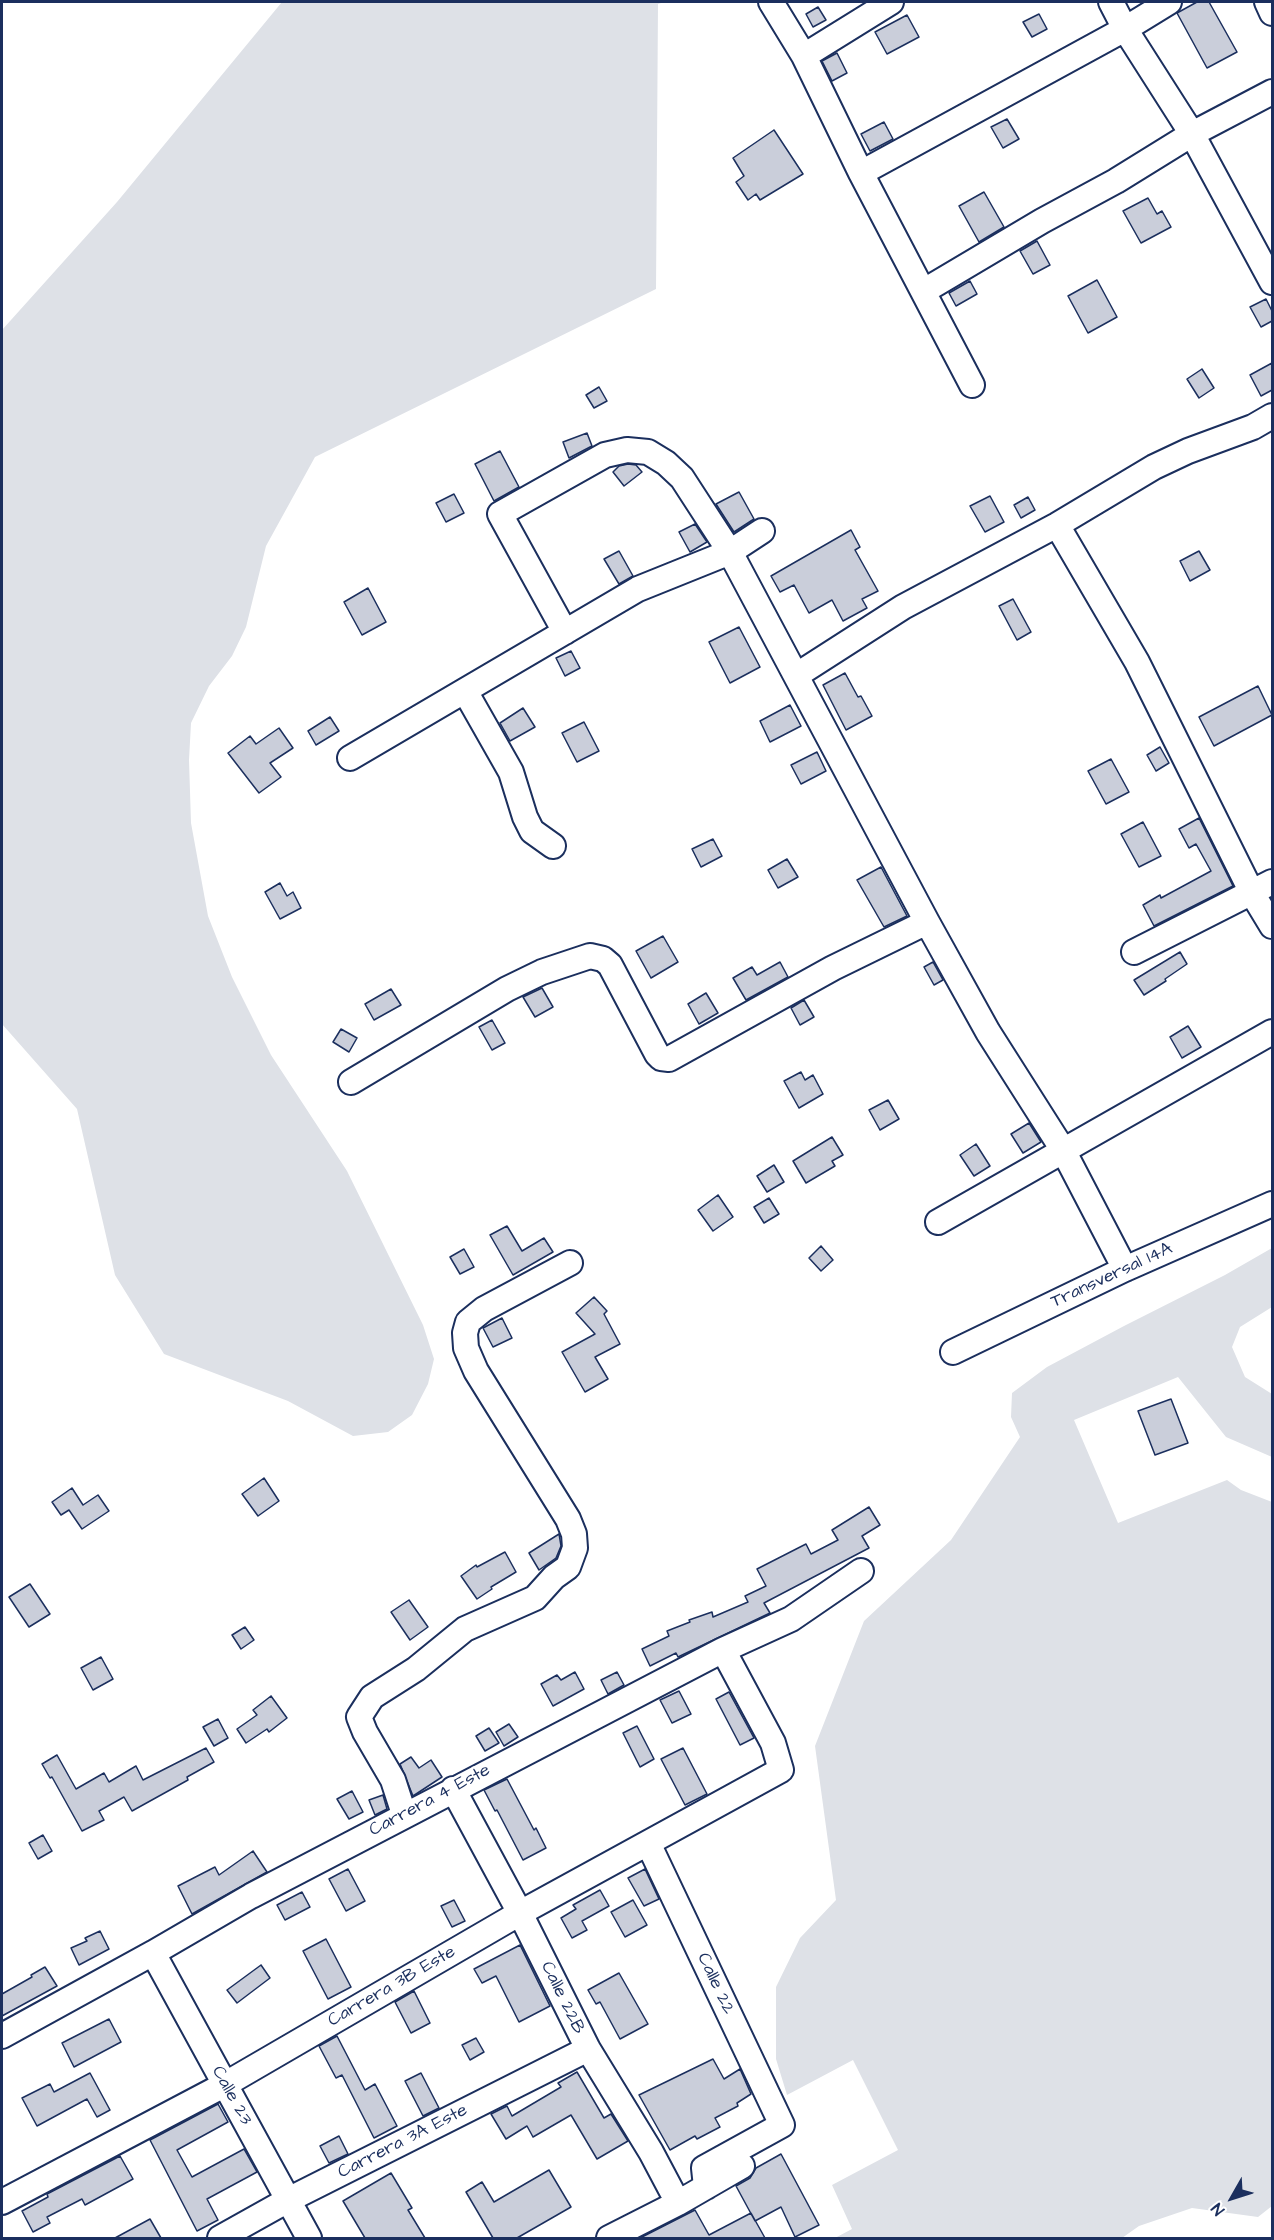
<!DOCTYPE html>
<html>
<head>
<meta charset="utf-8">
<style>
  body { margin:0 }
  #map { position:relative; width:1274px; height:2240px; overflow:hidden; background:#fff; font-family:"Architects Daughter",sans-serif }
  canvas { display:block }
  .frame { position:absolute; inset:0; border:3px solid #1b2f5e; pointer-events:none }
  .north { position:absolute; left:1202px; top:2168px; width:60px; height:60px; -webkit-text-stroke:4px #fff; paint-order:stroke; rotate:231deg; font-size:16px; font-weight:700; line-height:24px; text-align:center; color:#1b2f5e }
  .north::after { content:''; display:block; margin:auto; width:21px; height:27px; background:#1b2f5e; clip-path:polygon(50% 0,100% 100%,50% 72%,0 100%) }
</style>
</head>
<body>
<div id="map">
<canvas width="1274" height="2240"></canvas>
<div class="frame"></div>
<div class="north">N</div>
</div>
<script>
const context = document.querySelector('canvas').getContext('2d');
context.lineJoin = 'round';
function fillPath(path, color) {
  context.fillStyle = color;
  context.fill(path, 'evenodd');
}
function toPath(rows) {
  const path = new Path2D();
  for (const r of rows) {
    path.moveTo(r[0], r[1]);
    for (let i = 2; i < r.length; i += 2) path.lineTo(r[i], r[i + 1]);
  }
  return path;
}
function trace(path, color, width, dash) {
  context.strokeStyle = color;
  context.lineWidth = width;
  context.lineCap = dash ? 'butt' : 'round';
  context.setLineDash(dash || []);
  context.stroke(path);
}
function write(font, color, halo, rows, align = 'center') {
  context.font = font + ' "Architects Daughter",sans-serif';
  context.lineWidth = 4.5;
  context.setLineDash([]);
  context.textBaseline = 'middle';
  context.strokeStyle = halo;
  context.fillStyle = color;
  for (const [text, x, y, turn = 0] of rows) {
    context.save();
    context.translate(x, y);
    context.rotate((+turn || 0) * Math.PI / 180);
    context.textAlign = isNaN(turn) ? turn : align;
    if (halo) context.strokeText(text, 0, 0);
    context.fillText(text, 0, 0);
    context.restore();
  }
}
const green = toPath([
  [282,2,664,2,658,4,656,289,315,457,266,546,246,627,232,656,209,686,191,723,189,760,191,823,208,916,232,977,271,1055,347,1171,423,1325,434,1359,428,1384,412,1415,388,1432,353,1436,288,1401,164,1354,115,1275,77,1109,2,1024,2,330,117,202],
  [1272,1248,1272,1307,1240,1327,1232,1347,1245,1377,1272,1394,1272,1457,1226,1437,1178,1377,1074,1420,1118,1523,1227,1480,1241,1490,1272,1502,1272,2206,1258,2217,1192,2208,1139,2226,1122,2238,835,2238,852,2229,832,2185,898,2150,853,2060,787,2095,776,2059,776,1987,800,1938,836,1900,815,1746,864,1621,951,1540,1020,1437,1011,1417,1012,1393,1047,1367,1124,1326,1225,1275]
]);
const building = toPath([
  [1197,2,1209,2,1237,52,1207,68,1177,13,1197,2],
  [818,7,826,20,813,27,806,14,818,7],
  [1039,14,1047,29,1032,37,1023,22,1039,14],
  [907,15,919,37,887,54,875,32,907,15],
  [837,53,847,73,832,81,822,61,837,53],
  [1007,119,1019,139,1003,148,991,127,1007,119],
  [884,122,893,139,870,151,861,134,884,122],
  [774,130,803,174,760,200,756,194,748,200,736,182,744,176,733,158,774,130],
  [984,192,1004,227,979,242,959,206,984,192],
  [1148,198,1157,214,1162,211,1171,227,1141,243,1123,211,1148,198],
  [1037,241,1050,265,1033,274,1020,251,1037,241],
  [1097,280,1117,317,1088,333,1068,296,1097,280],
  [970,281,977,294,956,306,949,293,970,281],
  [1266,299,1272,311,1272,321,1261,327,1250,307,1266,299],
  [1272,363,1272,390,1261,396,1250,375,1272,363],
  [1202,369,1214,388,1199,398,1187,379,1202,369],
  [599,387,607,401,594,408,586,395,599,387],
  [587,433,592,446,569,458,563,442,587,433],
  [500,451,519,487,494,501,475,464,500,451],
  [628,464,636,465,642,472,624,486,613,472,619,466,628,464],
  [739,492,754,519,734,532,716,504,739,492],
  [454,494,464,513,446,522,436,503,454,494],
  [990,496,1004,522,985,532,970,506,990,496],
  [1028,497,1035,510,1021,518,1014,505,1028,497],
  [695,524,707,542,690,552,679,532,695,524],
  [851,530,860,547,855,550,878,591,862,599,867,608,843,621,832,600,809,613,794,585,780,592,771,576,851,530],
  [619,551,633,576,619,584,604,559,619,551],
  [1199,551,1210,570,1190,581,1180,561,1199,551],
  [368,588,386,622,362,635,344,602,368,588],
  [1013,599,1031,632,1017,640,999,606,1013,599],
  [739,627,760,667,730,683,709,642,739,627],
  [571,651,580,668,565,676,556,658,571,651],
  [845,673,858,697,861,696,872,716,846,730,823,685,845,673],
  [1258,686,1272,715,1214,746,1199,717,1258,686],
  [790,705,801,726,770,742,760,721,790,705],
  [523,708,535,727,510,741,500,723,523,708],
  [330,717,339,731,316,745,308,731,330,717],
  [584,722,599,751,577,762,562,733,584,722],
  [279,728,293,748,270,763,281,777,259,793,228,753,250,736,256,744,279,728],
  [1160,747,1169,763,1156,771,1147,755,1160,747],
  [817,752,826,771,801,784,791,765,817,752],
  [1111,759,1129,792,1106,804,1088,771,1111,759],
  [1199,818,1233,886,1154,926,1143,905,1160,895,1161,898,1211,871,1196,844,1189,848,1179,829,1199,818],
  [1143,822,1161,856,1139,867,1121,834,1143,822],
  [713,839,722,856,701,867,692,849,713,839],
  [787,859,798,877,778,888,768,870,787,859],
  [881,867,907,916,884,927,857,880,881,867],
  [280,883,287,896,293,892,301,908,280,919,265,892,280,883],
  [663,936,678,962,651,978,636,951,663,936],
  [1180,952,1187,964,1165,979,1166,981,1144,995,1134,980,1180,952],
  [780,962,788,977,746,1000,733,978,752,967,757,975,780,962],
  [933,962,943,980,934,985,924,967,933,962],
  [542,988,553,1007,535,1017,523,997,542,988],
  [391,989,401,1005,374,1020,365,1004,391,989],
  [706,993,718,1013,699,1024,688,1004,706,993],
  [804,1000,814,1017,800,1025,791,1008,804,1000],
  [492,1020,505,1043,492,1050,479,1027,492,1020],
  [1188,1026,1201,1047,1182,1058,1170,1037,1188,1026],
  [341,1029,357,1038,349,1052,333,1042,341,1029],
  [801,1072,805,1080,813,1075,823,1094,799,1108,784,1081,801,1072],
  [888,1100,899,1119,880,1130,869,1110,888,1100],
  [1029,1123,1041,1142,1023,1153,1011,1134,1029,1123],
  [832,1137,843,1155,832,1161,835,1166,806,1183,793,1161,832,1137],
  [976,1144,990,1166,974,1176,960,1155,976,1144],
  [774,1165,784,1182,767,1192,757,1176,774,1165],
  [718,1195,733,1217,713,1231,698,1210,718,1195],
  [769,1198,779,1214,764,1223,754,1207,769,1198],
  [507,1226,522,1251,544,1238,553,1252,513,1275,490,1235,507,1226],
  [821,1246,833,1260,821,1271,809,1258,821,1246],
  [464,1249,474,1267,460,1274,450,1257,464,1249],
  [594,1297,607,1311,604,1314,620,1344,595,1357,608,1379,585,1392,562,1352,595,1334,576,1313,594,1297],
  [502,1318,512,1338,493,1347,483,1328,502,1318],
  [1171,1399,1188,1443,1155,1455,1138,1411,1171,1399],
  [264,1478,279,1501,258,1516,242,1494,264,1478],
  [72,1488,83,1505,98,1495,109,1511,82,1529,69,1510,61,1515,52,1502,72,1488],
  [869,1507,880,1525,862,1536,869,1548,764,1603,770,1613,678,1657,676,1653,650,1666,642,1649,669,1636,667,1631,690,1622,689,1620,712,1612,713,1617,748,1602,745,1596,766,1586,757,1569,806,1544,811,1554,838,1540,832,1530,869,1507],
  [559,1534,561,1546,556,1558,539,1570,529,1553,559,1534],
  [505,1552,516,1572,491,1587,492,1589,477,1599,461,1576,476,1565,477,1567,505,1552],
  [30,1584,50,1614,29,1627,9,1597,30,1584],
  [409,1600,428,1627,410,1640,391,1612,409,1600],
  [245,1627,254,1640,241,1649,232,1635,245,1627],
  [101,1657,113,1679,93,1690,81,1668,101,1657],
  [575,1672,584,1689,553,1706,541,1684,557,1675,561,1680,575,1672],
  [617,1672,624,1685,608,1694,601,1680,617,1672],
  [679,1691,691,1714,672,1723,660,1700,679,1691],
  [729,1692,754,1738,740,1745,716,1699,729,1692],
  [271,1696,287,1718,269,1732,267,1729,246,1743,237,1729,257,1715,253,1710,271,1696],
  [218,1719,228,1738,214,1746,203,1727,218,1719],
  [509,1724,518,1737,504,1746,496,1732,509,1724],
  [637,1726,654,1759,640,1767,623,1733,637,1726],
  [489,1728,499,1743,485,1751,476,1736,489,1728],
  [206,1748,214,1762,187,1777,188,1780,132,1811,124,1797,99,1811,104,1820,82,1831,52,1777,50,1778,42,1764,57,1755,76,1789,104,1773,109,1782,136,1766,143,1780,206,1748],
  [683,1748,707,1794,685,1805,661,1759,683,1748],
  [411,1757,419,1768,431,1760,442,1777,413,1796,400,1764,411,1757],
  [507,1779,534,1830,536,1828,546,1848,523,1860,497,1810,495,1811,484,1790,507,1779],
  [352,1791,363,1812,349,1819,337,1799,352,1791],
  [383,1795,387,1809,375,1815,369,1800,383,1795],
  [43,1835,52,1851,38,1859,29,1843,43,1835],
  [253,1851,267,1872,192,1914,178,1886,215,1867,219,1875,253,1851],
  [348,1869,365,1901,346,1911,329,1879,348,1869],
  [645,1869,659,1899,644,1906,628,1878,645,1869],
  [600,1890,609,1906,582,1921,587,1930,572,1938,561,1918,576,1909,573,1905,600,1890],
  [302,1892,310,1907,285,1920,277,1905,302,1892],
  [454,1900,465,1921,452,1927,441,1906,454,1900],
  [633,1900,647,1925,625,1937,611,1912,633,1900],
  [100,1931,109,1949,79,1965,71,1948,87,1941,85,1938,100,1931],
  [326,1939,351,1987,328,1999,303,1951,326,1939],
  [520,1945,550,2006,519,2022,496,1976,482,1983,474,1969,520,1945],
  [261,1965,270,1978,237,2003,227,1990,261,1965],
  [45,1967,57,1986,2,2016,2,1994,32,1977,31,1975,45,1967],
  [619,1973,648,2024,620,2039,600,2002,596,2004,588,1990,619,1973],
  [414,1991,430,2023,411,2033,395,2002,414,1991],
  [109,2019,121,2042,74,2067,62,2043,109,2019],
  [337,2036,365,2090,375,2084,397,2126,374,2138,342,2075,336,2078,319,2046,337,2036],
  [476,2038,484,2052,470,2060,462,2045,476,2038],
  [713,2059,724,2079,740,2069,751,2094,737,2103,738,2106,715,2118,720,2127,697,2139,695,2136,670,2150,639,2095,713,2059],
  [577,2072,604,2118,611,2114,628,2141,597,2159,571,2115,533,2137,527,2126,506,2139,491,2114,507,2106,512,2116,561,2087,558,2083,577,2072],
  [90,2073,110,2110,97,2117,87,2099,37,2126,22,2098,50,2084,54,2092,90,2073],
  [421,2073,439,2108,423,2116,405,2081,421,2073],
  [218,2104,228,2122,177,2150,192,2177,244,2149,257,2172,207,2199,218,2220,197,2231,150,2140,218,2104],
  [339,2136,348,2154,329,2163,320,2146,339,2136],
  [781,2154,819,2225,795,2237,781,2207,755,2221,736,2186,750,2178,756,2168,781,2154],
  [120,2156,133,2179,85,2205,82,2199,47,2217,50,2223,33,2232,22,2211,48,2197,47,2194,120,2156],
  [549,2170,571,2207,517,2238,493,2238,466,2192,482,2182,494,2202,549,2170],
  [391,2173,412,2208,408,2210,425,2238,365,2238,343,2201,391,2173],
  [695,2210,709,2235,751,2213,765,2238,640,2238,695,2210],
  [150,2219,161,2238,115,2238,150,2219]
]);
const minor = toPath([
  [771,2,804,56,861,173,972,385],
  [1111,2,1125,29,1192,134,1272,282],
  [1267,2,1272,13],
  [804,56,891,2],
  [861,173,1125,29,1169,2],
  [924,291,1042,221,1116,181,1192,134,1272,92],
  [1057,525,1137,662,1252,893,1272,926],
  [565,632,500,514,605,455,627,450,648,452,666,463,682,478,730,552,927,922,988,1032,1063,1150,1125,1269],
  [797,675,903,607,1057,525,1154,467,1188,451,1253,427,1272,416],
  [465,691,511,772,525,817,532,831,553,846],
  [350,758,638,589,730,552,762,531],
  [1134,952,1272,882],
  [351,1082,507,989,542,972,590,956,603,959,610,965,657,1054,661,1058,669,1059,833,968,927,922],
  [938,1222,1272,1032],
  [953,1352,1125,1269,1272,1204],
  [453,1789,520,1913,588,2049,651,2152,678,2203],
  [404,1814,393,1780,365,1732,359,1717,372,1697,416,1669,465,1629,535,1598,554,1577,568,1567,575,1548,574,1534,568,1519,476,1371,466,1348,465,1333,468,1322,484,1309,570,1263],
  [648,1843,782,2125,704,2168,706,2187],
  [153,1953,309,2238],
  [2,2036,153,1953,251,1896,723,1650,791,1619,861,1571],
  [2,2202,224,2085,520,1913,781,1770,773,1743,723,1650],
  [220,2238,288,2200,588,2049],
  [609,2238,678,2203,742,2166]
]);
const streetNames = [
  ["Transversal 14A",1112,1276,-25],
  ["Carrera 4 Este",430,1801,-28],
  ["Calle 22",715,1984,65],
  ["Carrera 3B Este",392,1987,-30],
  ["Calle 22B",562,1998,64],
  ["Calle 23",231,2096,61],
  ["Carrera 3A Este",403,2142,-27]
];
fillPath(green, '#dee1e7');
fillPath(building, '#caceda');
trace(building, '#1b2f5e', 1.5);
trace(minor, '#1b2f5e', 28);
trace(minor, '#fff', 24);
write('18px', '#1b2f5e', '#fff', streetNames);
</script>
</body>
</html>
